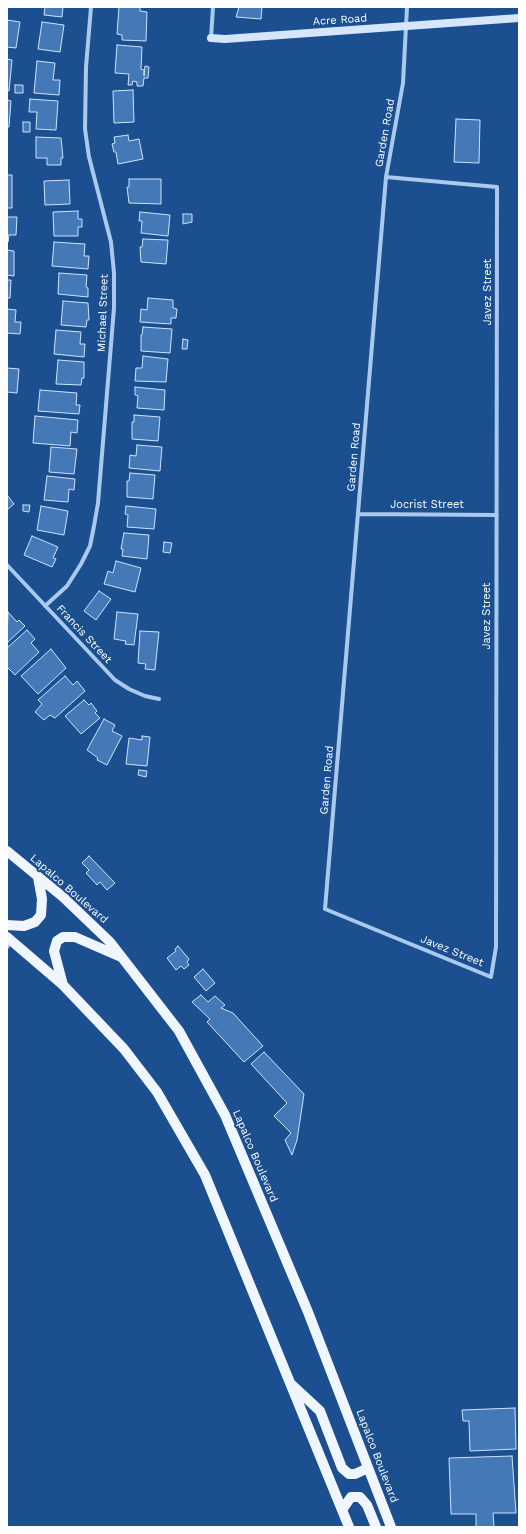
<!DOCTYPE html>
<html>
<head>
<meta charset="utf-8">
<style>
  body { margin:0 }
  #map { position:relative; width:526px; height:1534px; overflow:hidden; background:#1b4f8f; font-family:"Work Sans",sans-serif }
  canvas { display:block }
  .frame { position:absolute; inset:0; border:8px solid #fff; pointer-events:none }
</style>
</head>
<body>
<div id="map">
<canvas width="526" height="1534"></canvas>
<div class="frame"></div>
</div>
<script>
const context = document.querySelector('canvas').getContext('2d');
context.lineJoin = 'round';
function fillPath(path, color) {
  context.fillStyle = color;
  context.fill(path, 'evenodd');
}
function toPath(rows) {
  const path = new Path2D();
  for (const r of rows) {
    path.moveTo(r[0], r[1]);
    for (let i = 2; i < r.length; i += 2) path.lineTo(r[i], r[i + 1]);
  }
  return path;
}
function trace(path, color, width, dash) {
  context.strokeStyle = color;
  context.lineWidth = width;
  context.lineCap = dash ? 'butt' : 'round';
  context.setLineDash(dash || []);
  context.stroke(path);
}
function write(font, color, halo, rows, align = 'center') {
  context.font = font + ' "Work Sans",sans-serif';
  context.lineWidth = 4;
  context.setLineDash([]);
  context.textBaseline = 'middle';
  context.strokeStyle = halo;
  context.fillStyle = color;
  for (const [text, x, y, turn = 0] of rows) {
    context.save();
    context.translate(x, y);
    context.rotate((+turn || 0) * Math.PI / 180);
    context.textAlign = isNaN(turn) ? turn : align;
    if (halo) context.strokeText(text, 0, 0);
    context.fillText(text, 0, 0);
    context.restore();
  }
}
const building = toPath([
  [45,7,63,7,62,17,44,15,45,7],
  [119,7,140,7,140,11,147,12,146,41,122,40,122,35,117,34,119,7],
  [239,7,262,7,261,19,236,17,239,7],
  [7,20,20,22,16,48,7,47,7,20],
  [42,22,64,25,60,52,38,49,42,22],
  [117,45,142,47,141,69,144,70,144,76,145,66,149,67,148,78,144,78,143,86,137,86,137,82,133,81,132,85,128,85,129,74,115,73,117,45],
  [7,59,12,60,9,91,7,90,7,59],
  [37,61,55,63,53,80,60,80,59,95,34,93,37,61],
  [15,85,23,85,23,93,15,93,15,85],
  [133,90,134,122,114,123,113,91,133,90],
  [30,99,58,101,56,130,36,129,37,112,29,112,30,99],
  [7,100,11,101,9,127,7,127,7,100],
  [456,119,480,120,479,163,454,162,456,119],
  [23,122,30,122,30,132,23,132,23,122],
  [128,135,129,141,139,139,143,159,118,164,116,152,114,152,112,144,115,143,114,137,128,135],
  [36,137,61,138,63,158,61,158,61,165,47,165,47,158,36,158,36,137],
  [7,175,12,175,12,208,7,208,7,175],
  [129,179,161,179,161,204,129,203,127,187,129,187,129,179],
  [69,180,70,204,45,205,44,181,69,180],
  [78,211,78,219,82,219,82,227,78,227,78,236,54,236,53,212,78,211],
  [140,212,170,215,168,236,141,233,142,221,139,221,140,212],
  [183,214,192,214,192,222,183,224,183,214],
  [7,217,17,217,16,235,9,235,8,242,7,217],
  [143,239,168,240,166,264,141,262,140,247,142,247,143,239],
  [54,242,85,244,84,256,89,256,88,269,52,266,54,242],
  [7,250,14,251,14,276,7,275,7,250],
  [59,273,87,275,86,287,88,288,88,297,58,294,59,273],
  [7,280,11,280,10,298,7,298,7,280],
  [148,298,173,300,173,308,177,309,176,318,171,318,171,324,140,322,141,309,147,310,148,298],
  [63,301,88,303,89,320,87,320,86,327,61,325,63,301],
  [7,309,16,310,15,322,21,322,20,334,7,333,7,309],
  [143,327,172,329,170,353,141,351,141,335,142,335,143,327],
  [56,330,81,332,80,344,85,344,84,357,54,354,56,330],
  [183,339,188,340,187,349,182,349,183,339],
  [143,356,168,359,166,382,135,381,136,368,142,368,143,356],
  [58,360,84,362,84,378,82,378,81,385,56,384,58,360],
  [7,368,19,369,17,393,7,392,7,368],
  [135,387,165,390,164,410,137,408,138,396,135,395,135,387],
  [40,390,77,393,76,405,80,405,79,414,38,411,40,390],
  [134,415,160,417,158,441,132,439,132,422,134,422,134,415],
  [35,416,78,420,77,433,71,432,70,446,33,443,35,416],
  [137,445,162,447,160,471,129,468,130,455,136,456,137,445],
  [51,447,77,449,74,474,49,472,51,447],
  [130,473,155,475,153,499,127,497,127,481,129,481,130,473],
  [47,476,75,479,74,490,69,489,68,502,44,500,47,476],
  [7,495,14,504,7,510,7,495],
  [23,505,30,505,29,512,23,511,23,505],
  [41,506,68,511,64,535,37,530,41,506],
  [126,506,156,509,154,529,127,527,128,515,125,514,126,506],
  [124,533,149,535,147,559,122,556,123,549,121,549,124,533],
  [32,536,58,547,53,558,56,559,52,567,24,555,32,536],
  [164,542,172,543,170,553,163,552,164,542],
  [116,561,141,568,135,592,104,584,108,571,113,573,116,561],
  [99,591,111,599,96,620,84,611,99,591],
  [8,612,17,622,19,620,25,626,7,643,8,612],
  [117,612,138,614,134,645,125,644,126,641,114,639,117,612],
  [27,630,35,639,31,643,39,652,15,675,7,667,7,648,27,630],
  [140,631,159,632,155,670,145,669,146,664,138,663,140,631],
  [51,649,66,668,38,694,21,676,51,649],
  [65,676,73,685,77,681,85,691,55,718,50,715,44,720,35,712,42,704,38,700,65,676],
  [84,700,89,705,91,703,97,711,95,713,100,718,81,734,65,716,84,700],
  [104,719,115,725,112,731,122,736,107,765,97,760,98,758,87,750,104,719],
  [142,736,150,737,147,766,126,764,129,738,142,740,142,736],
  [139,770,147,771,146,777,138,775,139,770],
  [89,856,115,883,107,890,100,882,97,885,86,873,89,870,82,863,89,856],
  [178,946,189,959,187,962,189,965,184,969,181,966,176,970,167,958,176,951,175,949,178,946],
  [203,969,215,983,206,991,194,977,203,969],
  [201,995,208,1002,215,996,225,1005,221,1008,233,1013,263,1046,244,1062,207,1022,210,1019,192,1002,201,995],
  [264,1052,304,1094,297,1140,292,1155,285,1140,291,1133,274,1116,287,1103,251,1064,264,1052],
  [515,1408,516,1449,470,1451,469,1421,463,1421,462,1410,515,1408],
  [512,1456,516,1513,493,1513,494,1527,476,1527,476,1514,451,1514,449,1458,512,1456]
]);
const lane = toPath([
  [7,948,11,942]
]);
const street = toPath([
  [211,38,213,7],
  [386,177,497,187,496,947,491,977,325,909,386,177,403,83,407,7],
  [358,514,497,515],
  [7,565,115,680,129,689,145,696,159,699],
  [45,606,67,586,81,564,90,546,94,526,98,503,114,308,114,273,111,242,89,157,85,129,86,67,91,7]
]);
const secondary = toPath([
  [211,38,225,39,519,18]
]);
const primary = toPath([
  [7,851,63,897,110,942,179,1031,225,1115,308,1312,391,1527],
  [7,925,24,926,35,922,41,915,42,899,38,877],
  [7,937,63,985,124,1049,157,1092,205,1175,349,1527],
  [63,985,54,951,57,941,63,937,75,937,121,957],
  [292,1385,320,1411,342,1468,349,1474,355,1474,368,1468],
  [342,1510,351,1497,360,1497,367,1505,376,1527]
]);
const streetNames = [
  ["Acre Road",340,20,-4],
  ["Garden Road",385,133,-80],
  ["Javez Street",488,292,-90],
  ["Michael Street",103,313,-88],
  ["Garden Road",354,457,-85],
  ["Jocrist Street",427,505],
  ["Javez Street",487,616,-90],
  ["Francis Street",84,634,47],
  ["Garden Road",327,780,-85],
  ["Lapalco Boulevard",69,889,41],
  ["Javez Street",452,951,22],
  ["Lapalco Boulevard",255,1156,67],
  ["Lapalco Boulevard",377,1456,69]
];
fillPath(building, '#4478b7');
trace(building, '#cfe3fa', 1);
trace(lane, '#a9c9ee', 3);
trace(street, '#a9c9ee', 4);
trace(secondary, '#d6e6fa', 8);
trace(primary, '#f0f6ff', 10);
write('11px', '#fff', '#1b4f8f', streetNames);
</script>
</body>
</html>
